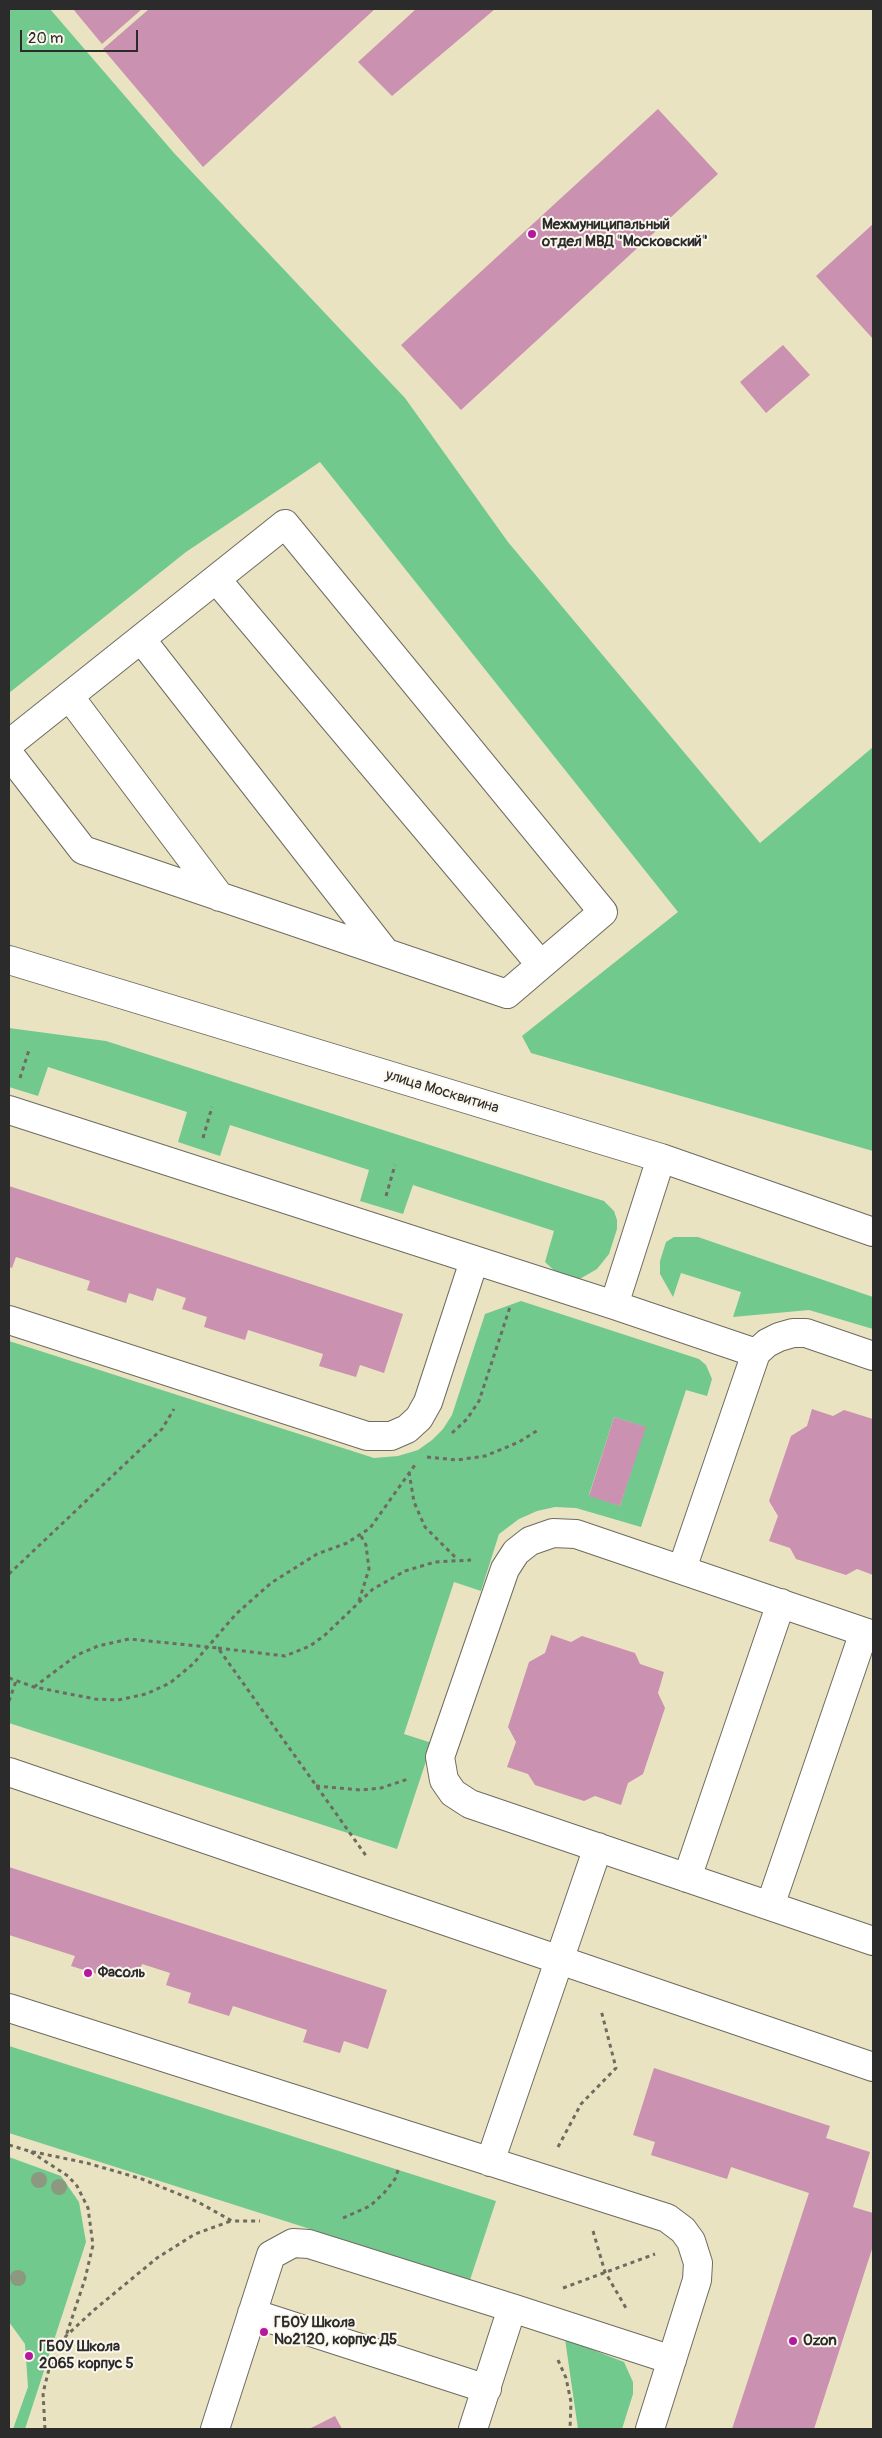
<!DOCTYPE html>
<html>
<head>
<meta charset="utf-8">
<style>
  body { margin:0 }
  #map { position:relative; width:882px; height:2438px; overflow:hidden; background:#eae3c2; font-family:Pangolin,sans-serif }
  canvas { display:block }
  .frame { position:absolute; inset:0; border:10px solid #2b2b2b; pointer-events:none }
  .scale { position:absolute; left:20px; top:30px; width:118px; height:22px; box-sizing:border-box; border:2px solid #2b2b2b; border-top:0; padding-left:6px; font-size:15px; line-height:18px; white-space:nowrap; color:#2b2b2b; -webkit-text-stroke:4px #fbf7ec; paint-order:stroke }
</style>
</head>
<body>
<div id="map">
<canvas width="882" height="2438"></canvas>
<div class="frame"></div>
<div class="scale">20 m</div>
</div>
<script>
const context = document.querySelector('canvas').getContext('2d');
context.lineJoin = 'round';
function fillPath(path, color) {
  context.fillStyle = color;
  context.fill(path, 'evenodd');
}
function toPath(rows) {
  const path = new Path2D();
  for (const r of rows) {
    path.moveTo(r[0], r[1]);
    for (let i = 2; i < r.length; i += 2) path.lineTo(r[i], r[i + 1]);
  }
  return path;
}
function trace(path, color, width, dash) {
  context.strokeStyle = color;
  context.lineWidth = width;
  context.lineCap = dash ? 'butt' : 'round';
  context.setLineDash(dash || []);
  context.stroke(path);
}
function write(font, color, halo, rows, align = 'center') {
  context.font = font + ' Pangolin,sans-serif';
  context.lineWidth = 4;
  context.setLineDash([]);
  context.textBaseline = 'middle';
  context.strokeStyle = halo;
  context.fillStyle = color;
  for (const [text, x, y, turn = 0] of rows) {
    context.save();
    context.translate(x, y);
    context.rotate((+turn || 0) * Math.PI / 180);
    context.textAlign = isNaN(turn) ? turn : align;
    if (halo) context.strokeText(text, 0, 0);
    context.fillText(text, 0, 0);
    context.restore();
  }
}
const green = toPath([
  [9,9,50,9,174,153,405,398,508,542,760,843,873,747,873,1151,531,1053,522,1036,678,912,320,462,186,552,9,693],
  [9,1028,106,1041,604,1201,614,1211,617,1220,617,1229,609,1254,597,1269,578,1280,559,1275,545,1262,554,1231,413,1185,403,1214,360,1201,369,1170,230,1125,220,1156,178,1142,187,1112,48,1067,38,1096,9,1087],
  [674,1237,698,1237,873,1297,873,1329,809,1310,733,1317,741,1292,681,1273,673,1297,660,1274,660,1261,666,1242],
  [521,1301,699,1359,706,1365,712,1379,707,1396,686,1390,641,1527,576,1508,555,1507,537,1511,519,1519,499,1534,481,1591,454,1582,404,1734,432,1743,397,1849,9,1723,9,1341,374,1458,398,1456,418,1450,432,1440,443,1429,452,1415,485,1314],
  [614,1417,645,1427,620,1506,589,1495],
  [9,2046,496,2201,470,2280,9,2133],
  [9,2157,61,2176,79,2202,86,2242,25,2429,13,2429,28,2387,25,2344,9,2322],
  [565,2339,624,2362,633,2382,633,2394,622,2429,578,2429]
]);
const building = toPath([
  [73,9,142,9,102,44],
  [149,9,375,9,203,167,103,49],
  [416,9,495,9,392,96,358,62],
  [658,109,718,174,461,410,401,345],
  [873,224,873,339,816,276],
  [783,345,810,375,766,413,740,382],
  [9,1186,403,1314,384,1373,360,1365,356,1377,319,1366,323,1354,248,1330,245,1340,204,1327,207,1317,182,1309,186,1298,157,1288,153,1301,129,1293,126,1303,87,1290,90,1281,16,1257,12,1268,9,1267],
  [812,1409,833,1416,844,1410,873,1419,873,1575,857,1569,846,1575,796,1559,790,1548,769,1541,778,1516,769,1501,791,1436,807,1426],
  [614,1417,646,1427,620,1506,589,1496],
  [551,1635,571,1642,582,1636,635,1653,640,1664,664,1672,658,1693,665,1708,643,1774,628,1783,621,1805,595,1796,584,1801,535,1785,528,1774,507,1767,516,1742,508,1727,529,1662,545,1653],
  [9,1867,387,1990,368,2049,344,2041,340,2053,303,2042,307,2030,233,2006,229,2016,188,2003,191,1993,166,1985,170,1973,142,1964,138,1977,113,1969,110,1978,71,1966,75,1956,9,1935],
  [654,2068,830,2126,826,2138,870,2152,853,2207,873,2213,873,2246,814,2429,732,2429,809,2193,731,2167,727,2179,651,2155,655,2142,633,2135],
  [335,2416,342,2429,309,2429]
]);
const path = toPath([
  [20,1078,29,1050],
  [203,1138,212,1107],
  [386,1196,395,1165],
  [452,1433,467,1419,479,1401,510,1307],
  [427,1457,457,1460,485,1456,519,1442,538,1430],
  [409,1472,414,1502,425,1527,457,1559],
  [9,1574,162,1429,174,1409],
  [359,1601,369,1569,366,1545,361,1536],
  [218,1648,285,1656,310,1646,325,1635,373,1589,405,1571,435,1562,471,1560],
  [9,1678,34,1687,95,1699,118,1700,146,1694,170,1683,193,1664,236,1614,271,1583,317,1554,347,1543,370,1528,415,1465],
  [34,1687,77,1655,98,1646,129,1639,218,1648,367,1857],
  [9,1701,16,1681],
  [316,1786,361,1790,381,1788,408,1779],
  [9,2145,29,2151,87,2163,142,2179,198,2202,232,2221,260,2221],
  [558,2147,581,2104,616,2068,601,2010],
  [31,2152,68,2176,77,2186,88,2208,93,2245,85,2279,66,2336],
  [343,2218,370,2206,384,2193,395,2179,399,2167],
  [593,2231,605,2272,626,2308],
  [563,2288,655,2254],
  [558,2360,566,2378,571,2402,570,2429],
  [45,2429,43,2393,49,2369,66,2336,94,2310,157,2258,195,2234,231,2221]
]);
const minor = toPath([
  [216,579,541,965],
  [141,639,386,953],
  [69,696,220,897],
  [9,744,285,524,603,912,507,994,83,850,9,754],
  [9,960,661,1158,873,1232],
  [9,1110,614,1305,756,1353,767,1343,779,1337,793,1333,806,1333,873,1356],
  [614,1305,661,1158],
  [9,1320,367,1436,391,1436,407,1429,419,1418,428,1402,474,1261],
  [682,1569,756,1353],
  [873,1635,576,1534,553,1533,530,1541,516,1552,505,1569,440,1757,444,1780,453,1793,470,1804,873,1941],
  [9,1772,873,2067],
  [687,1878,781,1603],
  [770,1906,864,1632],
  [9,2008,667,2218,683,2230,691,2241,698,2263,697,2280,650,2429],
  [490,2162,598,1847],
  [512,2308,672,2360],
  [252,2313,487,2389],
  [215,2429,271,2255,293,2243,309,2244,512,2308,473,2429]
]);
const trees = [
  [39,2180],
  [59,2187],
  [18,2278]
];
const markers = [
  [532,234,5,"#b5179e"],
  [88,1973,5,"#b5179e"],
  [264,2332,5,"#b5179e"],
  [793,2341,5,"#b5179e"],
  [29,2356,5,"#b5179e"]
];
const poiNames = [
  ["Межмуниципальный",542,225],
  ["отдел МВД \"Московский\"",542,242],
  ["Фасоль",98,1973],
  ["ГБОУ Школа",274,2323],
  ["№2120, корпус Д5",274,2340],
  ["Ozon",803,2341],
  ["ГБОУ Школа",39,2347],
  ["2065 корпус 5",39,2364]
];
const streetNames = [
  ["улица Москвитина",442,1092,17]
];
fillPath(green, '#71c98e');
fillPath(building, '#ca91b0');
trace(minor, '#6e6b60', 30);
trace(path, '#6e6b60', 3, [4, 4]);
trace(minor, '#fff', 28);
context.fillStyle = '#8c987f';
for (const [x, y] of trees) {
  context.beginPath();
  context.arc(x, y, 8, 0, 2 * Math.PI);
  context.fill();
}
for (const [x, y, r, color] of markers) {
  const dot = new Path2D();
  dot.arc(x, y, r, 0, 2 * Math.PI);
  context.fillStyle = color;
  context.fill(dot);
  trace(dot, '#fbf7ec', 2);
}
write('bold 15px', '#2b2b2b', '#fbf7ec', poiNames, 'left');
write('15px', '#2b2b2b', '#fbf7ec', streetNames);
</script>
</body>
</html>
